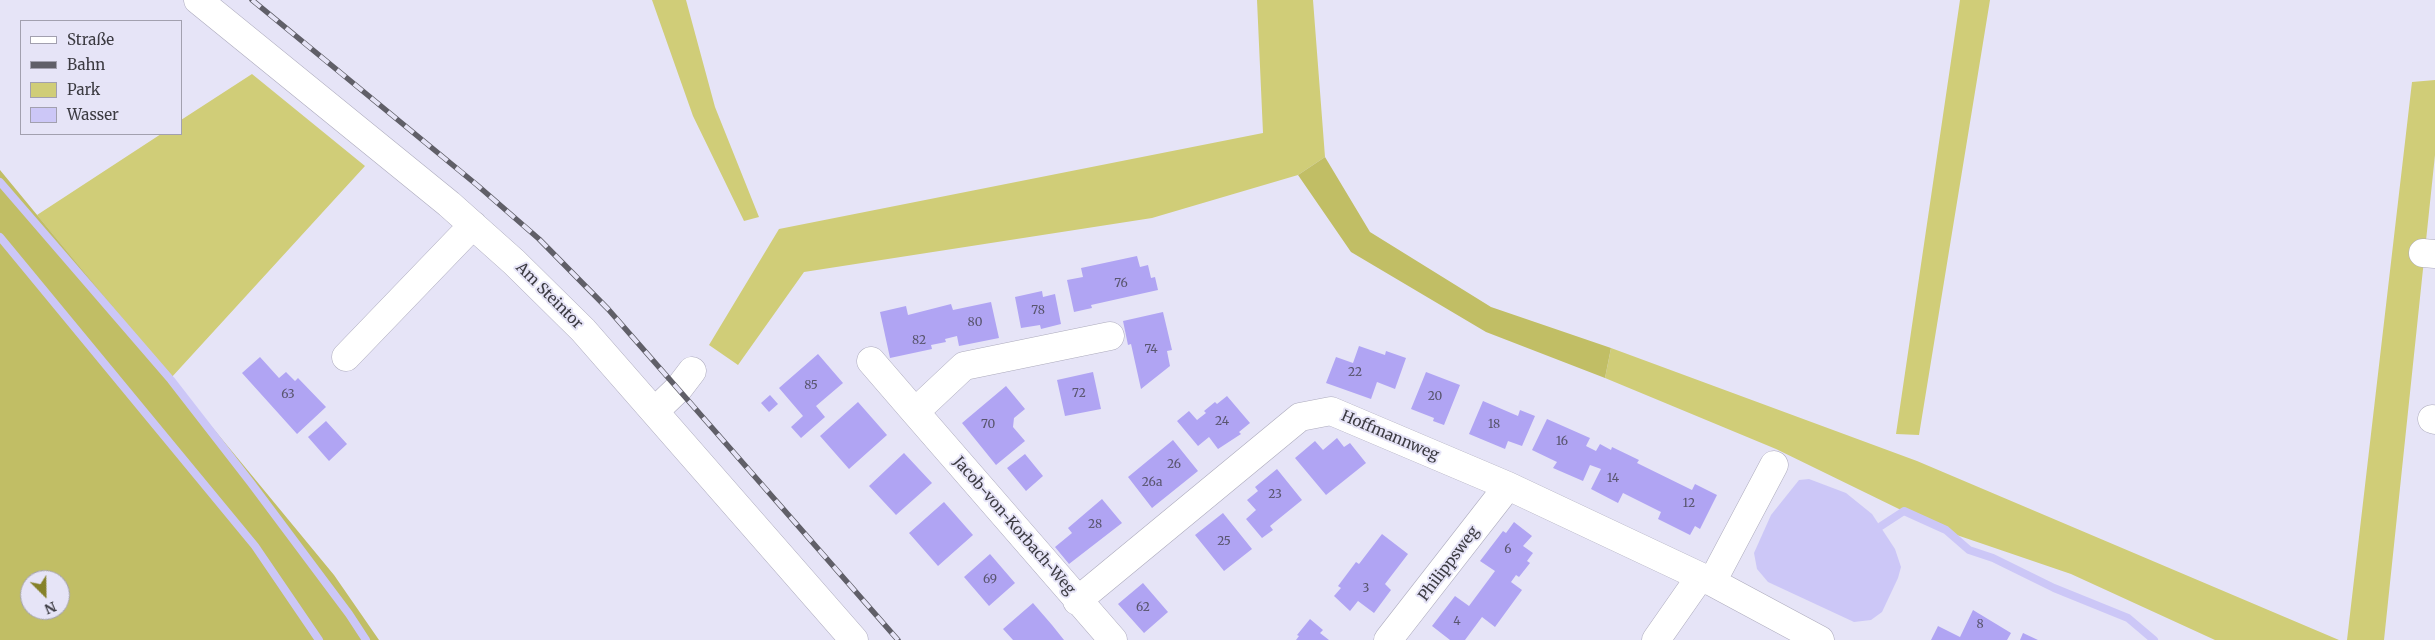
<!DOCTYPE html>
<html>
<head>
<meta charset="utf-8">
<style>
  body { margin:0 }
  #map { position:relative; width:2435px; height:640px; overflow:hidden; background:#e6e4f7; font-family:Merriweather,serif }
  canvas { display:block }
  .legend { position:absolute; left:20px; top:20px; width:162px; height:115px; box-sizing:border-box; background:#e6e4f7; border:1px solid #a2a0af; margin:0; padding:6px 9px; list-style:none; font-size:15px; color:#3c3b42 }
  .legend li { display:flex; align-items:center; gap:10px; height:25px }
  .legend b { width:25px; border:1px solid #a2a0af }
  .north { position:absolute; left:20px; top:570px; width:50px; height:50px; box-sizing:border-box; background:#e6e4f7; border:1px solid #a2a0af; border-radius:50%; rotate:157deg; font-size:14px; font-weight:700; line-height:20px; text-align:center; color:#3c3b42 }
  .north::after { content:''; display:block; margin:auto; width:18px; height:22px; background:#858129; clip-path:polygon(50% 0,100% 100%,50% 72%,0 100%) }
</style>
</head>
<body>
<div id="map">
<canvas width="2435" height="640"></canvas>
<ul class="legend">
<li><b style="height:6px;background:#fff"></b>Straße</li>
<li><b style="height:6px;background:#605f68"></b>Bahn</li>
<li><b style="height:14px;background:#d0cd78"></b>Park</li>
<li><b style="height:14px;background:#ccc7f7"></b>Wasser</li>
</ul>
<div class="north">N</div>
</div>
<script>
const context = document.querySelector('canvas').getContext('2d');
context.lineJoin = 'round';
function fillPath(path, color) {
  context.fillStyle = color;
  context.fill(path, 'evenodd');
}
function toPath(rows) {
  const path = new Path2D();
  for (const r of rows) {
    path.moveTo(r[0], r[1]);
    for (let i = 2; i < r.length; i += 2) path.lineTo(r[i], r[i + 1]);
  }
  return path;
}
function trace(path, color, width, dash) {
  context.strokeStyle = color;
  context.lineWidth = width;
  context.lineCap = dash ? 'butt' : 'round';
  context.setLineDash(dash || []);
  context.stroke(path);
}
function write(font, color, halo, rows, align = 'center') {
  context.font = font + ' Merriweather,serif';
  context.lineWidth = 4;
  context.setLineDash([]);
  context.textBaseline = 'middle';
  context.strokeStyle = halo;
  context.fillStyle = color;
  for (const [text, x, y, turn = 0] of rows) {
    context.save();
    context.translate(x, y);
    context.rotate((+turn || 0) * Math.PI / 180);
    context.textAlign = isNaN(turn) ? turn : align;
    if (halo) context.strokeText(text, 0, 0);
    context.fillText(text, 0, 0);
    context.restore();
  }
}
const green = toPath([
  [652,0,686,0,715,107,759,217,744,221,693,116],
  [1257,0,1313,0,1325,157,1298,175,1152,218,804,272,738,365,709,345,779,229,1263,133],
  [1960,0,1990,0,1919,435,1896,434],
  [252,74,365,166,171,378,37,215,161,134,181,134,181,120],
  [2435,80,2435,155,2384,640,2347,640,2412,82],
  [1611,348,1917,461,2339,640,2215,640,2071,574,1942,530,1776,449,1605,378]
]);
const forest = toPath([
  [1325,157,1370,232,1491,307,1611,348,1605,378,1486,332,1351,252,1298,175],
  [0,170,334,575,379,640,0,640],
  [30,580,60,580,60,610,30,610]
]);
const water = toPath([
  [1809,479,1846,493,1872,514,1895,549,1901,567,1898,578,1882,612,1871,620,1854,622,1768,582,1757,569,1754,553,1771,515,1799,480]
]);
const stream = toPath([
  [0,182,171,380,251,483,349,614,366,640],
  [0,237,255,546,319,640],
  [1881,526,1904,511,1946,530,1969,550,1993,558,2054,588,2128,618,2154,640]
]);
const building = toPath([
  [1137,256,1140,267,1148,265,1151,278,1155,277,1158,290,1091,305,1092,308,1074,312,1067,280,1083,277,1081,268],
  [1042,291,1043,297,1055,294,1061,324,1041,329,1040,325,1021,328,1015,297],
  [991,302,999,338,959,346,957,336,945,339,946,342,931,345,932,349,890,358,880,312,906,306,908,315,951,304,953,310],
  [1163,312,1172,350,1167,351,1170,366,1141,389,1131,344,1128,345,1123,321],
  [1359,346,1385,355,1386,351,1406,358,1395,389,1377,382,1371,399,1326,383,1336,357,1353,363],
  [818,354,843,383,816,406,825,417,801,438,791,427,803,416,779,388],
  [260,357,279,378,286,372,295,381,298,378,326,407,297,434,242,373],
  [1093,372,1101,409,1065,416,1057,380],
  [1426,372,1460,385,1444,425,1433,421,1434,418,1411,409],
  [1006,386,1025,409,1014,418,1013,427,1025,441,996,465,962,423],
  [770,395,778,404,769,412,761,403],
  [1227,396,1250,423,1239,432,1241,434,1218,449,1209,437,1198,446,1177,421,1189,411,1197,420,1206,413,1204,411,1215,402,1217,404],
  [1483,401,1518,416,1520,410,1535,416,1522,446,1508,441,1505,449,1469,434],
  [858,402,887,435,849,469,820,436],
  [1547,419,1590,438,1586,446,1596,451,1600,444,1611,450,1612,447,1639,460,1637,463,1692,490,1695,484,1717,495,1700,529,1695,526,1690,535,1658,519,1661,512,1623,493,1618,503,1591,489,1601,469,1590,465,1583,481,1553,468,1557,462,1532,450],
  [326,421,347,444,329,461,308,437],
  [1337,438,1344,447,1350,443,1366,463,1326,495,1295,458,1315,441,1323,450],
  [1173,440,1198,471,1152,508,1128,477],
  [904,453,932,483,896,515,869,486],
  [1025,454,1043,476,1026,491,1007,468],
  [1277,469,1302,500,1270,526,1273,530,1262,538,1246,519,1256,510,1247,500,1258,491,1255,487],
  [1102,499,1122,523,1069,564,1055,547,1072,533,1068,528],
  [944,502,973,535,938,566,909,533],
  [1223,513,1252,549,1224,571,1195,535],
  [1514,522,1532,536,1523,546,1533,553,1527,561,1530,563,1519,577,1516,575,1511,582,1522,590,1495,627,1482,617,1465,640,1450,640,1432,626,1455,596,1469,606,1495,571,1480,561,1503,531,1506,533],
  [1382,534,1408,554,1385,584,1391,590,1374,613,1358,601,1350,611,1334,596,1341,588,1338,586,1356,562,1359,564],
  [990,554,1015,583,989,606,964,577],
  [1143,583,1168,612,1144,633,1118,604],
  [1033,603,1052,625,1064,640,1013,640,1003,629],
  [1973,610,2011,633,2007,640,1931,640,1938,626,1960,637],
  [1310,619,1323,630,1320,633,1329,640,1296,640,1299,636,1297,635],
  [2023,633,2038,640,2020,640]
]);
const minor = toPath([
  [198,0,449,204,514,262,583,330,854,640],
  [2423,253,2435,254],
  [1110,336,964,366,915,412,1113,640],
  [346,357,473,225],
  [871,361,915,412],
  [655,411,679,388,692,371],
  [2432,419,2435,420],
  [1712,582,1774,465],
  [1077,601,1300,417,1331,411,1508,486,1712,582,1820,640],
  [1388,640,1508,486],
  [1656,640,1700,577]
]);
const rail = toPath([
  [252,0,477,185,539,239,608,309,898,640]
]);
const numberNames = [
  ["76",1121,284],
  ["78",1038,311],
  ["80",975,323],
  ["82",919,341],
  ["74",1151,350],
  ["22",1355,373],
  ["85",811,386],
  ["72",1079,394],
  ["63",288,395],
  ["20",1435,397],
  ["24",1222,422],
  ["70",988,425],
  ["18",1494,425],
  ["16",1562,442],
  ["26",1174,465],
  ["14",1613,479],
  ["26a",1152,483],
  ["23",1275,495],
  ["12",1689,504],
  ["28",1095,525],
  ["25",1224,542],
  ["6",1508,550],
  ["69",990,580],
  ["3",1366,589],
  ["62",1143,608],
  ["4",1457,622],
  ["8",1980,625]
];
const streetNames = [
  ["Am Steintor",549,296,45],
  ["Hoffmannweg",1390,436,23],
  ["Jacob-von-Korbach-Weg",1014,526,49],
  ["Philippsweg",1449,564,-53]
];
fillPath(green, '#d0cd78');
fillPath(forest, '#c1be65');
fillPath(water, '#ccc7f7');
trace(stream, '#ccc7f7', 8);
fillPath(building, '#b0a4f3');
trace(minor, '#acaabc', 29);
trace(minor, '#fff', 28);
trace(rail, '#605f68', 5.5);
trace(rail, '#e6e4f7', 4, [11]);
write('12px', '#59556e', null, numberNames);
write('15px', '#3c3b42', '#e6e4f7', streetNames);
</script>
</body>
</html>
